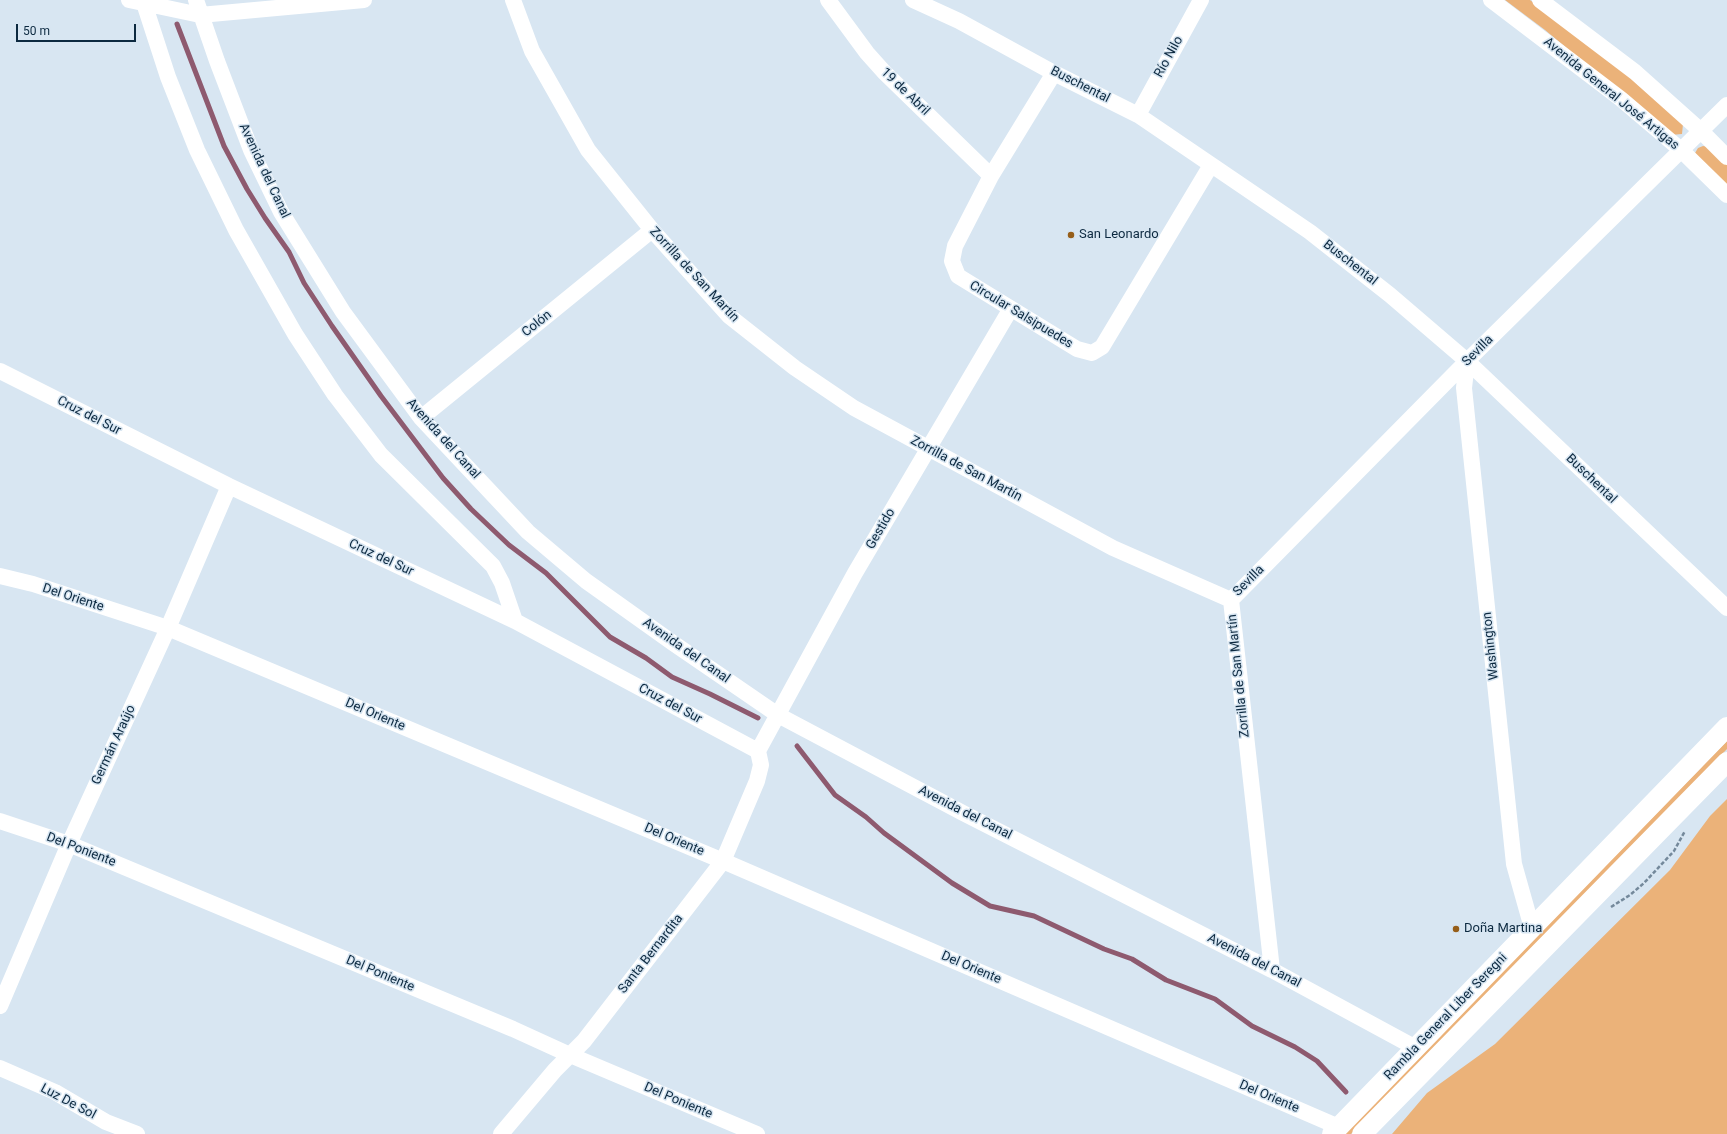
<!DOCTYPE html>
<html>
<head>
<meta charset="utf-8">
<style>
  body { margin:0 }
  #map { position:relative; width:1727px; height:1134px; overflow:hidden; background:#d8e6f2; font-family:Roboto,sans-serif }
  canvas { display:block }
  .scale { position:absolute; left:16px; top:24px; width:120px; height:18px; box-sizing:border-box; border:2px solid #0c2940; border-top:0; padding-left:5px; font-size:12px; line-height:14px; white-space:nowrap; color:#0c2940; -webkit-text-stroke:3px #d8e6f2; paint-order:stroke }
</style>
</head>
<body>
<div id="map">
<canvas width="1727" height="1134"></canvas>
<div class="scale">50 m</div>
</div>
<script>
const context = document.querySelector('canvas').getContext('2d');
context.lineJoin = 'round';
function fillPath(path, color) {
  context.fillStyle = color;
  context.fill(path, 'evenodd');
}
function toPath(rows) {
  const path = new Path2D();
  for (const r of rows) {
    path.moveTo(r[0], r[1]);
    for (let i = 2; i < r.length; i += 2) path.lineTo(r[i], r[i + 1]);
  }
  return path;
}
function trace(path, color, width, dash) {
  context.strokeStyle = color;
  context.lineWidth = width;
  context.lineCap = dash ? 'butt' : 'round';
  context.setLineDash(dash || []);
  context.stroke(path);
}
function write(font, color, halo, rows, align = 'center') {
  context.font = font + ' Roboto,sans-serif';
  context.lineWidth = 3;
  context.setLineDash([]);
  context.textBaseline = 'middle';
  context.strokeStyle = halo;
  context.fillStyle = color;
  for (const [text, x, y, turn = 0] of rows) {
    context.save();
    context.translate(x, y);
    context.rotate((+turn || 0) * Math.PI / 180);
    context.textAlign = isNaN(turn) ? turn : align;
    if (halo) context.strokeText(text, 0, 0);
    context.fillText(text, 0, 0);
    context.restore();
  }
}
const green = toPath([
  [1505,0,1530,0,1554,18,1627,75,1683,124,1682,134,1671,135,1545,30],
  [1703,146,1709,147,1727,165,1727,188,1697,159,1695,153,1698,148],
  [1727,741,1727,749,1616,863,1351,1134,1344,1134],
  [1727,799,1727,1134,1392,1134,1427,1093,1495,1044,1670,870,1710,816]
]);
const stream = toPath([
  [177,24,224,146,247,189,265,218,289,252,304,283,332,326,381,396,443,478,471,509,509,545,546,573,610,637,646,658,672,677,710,694,758,718],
  [797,746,835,795,866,817,884,833,952,883,990,906,1034,916,1104,949,1132,959,1166,980,1215,999,1252,1026,1295,1047,1317,1061,1346,1092]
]);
const path = toPath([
  [1611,907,1630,895,1644,883,1674,851,1685,831]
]);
const minor = toPath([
  [129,0,200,15,364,0],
  [143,0,168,77,197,150,236,230,295,334,335,395,381,455,493,566,502,583,515,621],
  [196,0,217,61,251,150,281,212,343,312,421,418,528,532,586,581,673,643,778,715,963,813,1272,970,1416,1048],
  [513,0,532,51,588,150,652,230,729,316,795,368,854,408,1113,548,1231,600],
  [828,0,867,53,884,72,991,176],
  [913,0,959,21,1054,73,1138,115,1310,232,1390,295,1467,361,1727,608],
  [1491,0,1621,99,1681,150,1727,195],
  [1540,0,1635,72,1701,131,1727,157],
  [1054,73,991,176,955,246,952,261,958,276,1077,349,1092,353,1102,347,1211,165],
  [1138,115,1201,0],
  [1467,361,1464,388,1514,864,1532,928],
  [0,371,229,486,515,621,758,751],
  [421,418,652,230],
  [0,576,33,584,168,628,723,861,1339,1127],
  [1231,600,1467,361,1727,105],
  [1231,600,1272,970],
  [758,751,855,573,1010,310],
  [0,821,69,844,513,1029,570,1055,757,1134],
  [0,1006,69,844,168,628,229,486],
  [0,1068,55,1092,106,1122,137,1134],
  [501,1134,555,1070,584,1041,723,861,757,781,761,765,758,751]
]);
const major = toPath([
  [1332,1134,1727,727],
  [1362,1134,1727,762]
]);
const markers = [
  [1071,235,4,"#965e19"],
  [1456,929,4,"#965e19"]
];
const streetNames = [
  ["Río Nilo",1169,57,-61],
  ["Buschental",1080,85,27],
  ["19 de Abril",905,92,44],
  ["Avenida General José Artigas",1611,94,39],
  ["Avenida del Canal",264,171,65],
  ["Buschental",1350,263,38],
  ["Zorrilla de San Martín",694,275,47],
  ["Circular Salsipuedes",1021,315,31],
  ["Colón",537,324,-39],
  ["Sevilla",1478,351,-45],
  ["Cruz del Sur",89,416,27],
  ["Avenida del Canal",443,439,48],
  ["Zorrilla de San Martín",966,469,28],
  ["Buschental",1591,479,44],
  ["Gestido",881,529,-60],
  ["Cruz del Sur",381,558,25],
  ["Sevilla",1249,581,-45],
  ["Del Oriente",73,598,18],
  ["Washington",1491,646,-96],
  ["Avenida del Canal",686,651,35],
  ["Zorrilla de San Martín",1239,676,-96],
  ["Cruz del Sur",670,704,28],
  ["Del Oriente",375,715,23],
  ["Germán Araújo",114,745,-65],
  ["Avenida del Canal",965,813,27],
  ["Del Oriente",674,840,23],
  ["Del Poniente",81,850,21],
  ["Santa Bernardita",651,954,-52],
  ["Avenida del Canal",1254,961,27],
  ["Del Oriente",971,968,23],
  ["Del Poniente",380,974,23],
  ["Rambla General Liber Seregni",1446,1017,-46],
  ["Del Oriente",1269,1097,23],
  ["Del Poniente",678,1101,23],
  ["Luz De Sol",68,1102,28]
];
const poiNames = [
  ["San Leonardo",1079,235],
  ["Doña Martina",1464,929]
];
fillPath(green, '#ebb279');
trace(stream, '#8e5a6f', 5);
trace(path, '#74899b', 2.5, [4, 2]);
trace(minor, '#fff', 16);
trace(major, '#fff', 20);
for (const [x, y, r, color] of markers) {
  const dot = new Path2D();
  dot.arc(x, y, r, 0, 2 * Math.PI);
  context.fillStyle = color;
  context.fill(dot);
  trace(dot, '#d8e6f2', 1.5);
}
write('13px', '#0c2940', '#d8e6f2', streetNames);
write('13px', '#0c2940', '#d8e6f2', poiNames, 'left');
</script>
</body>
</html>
